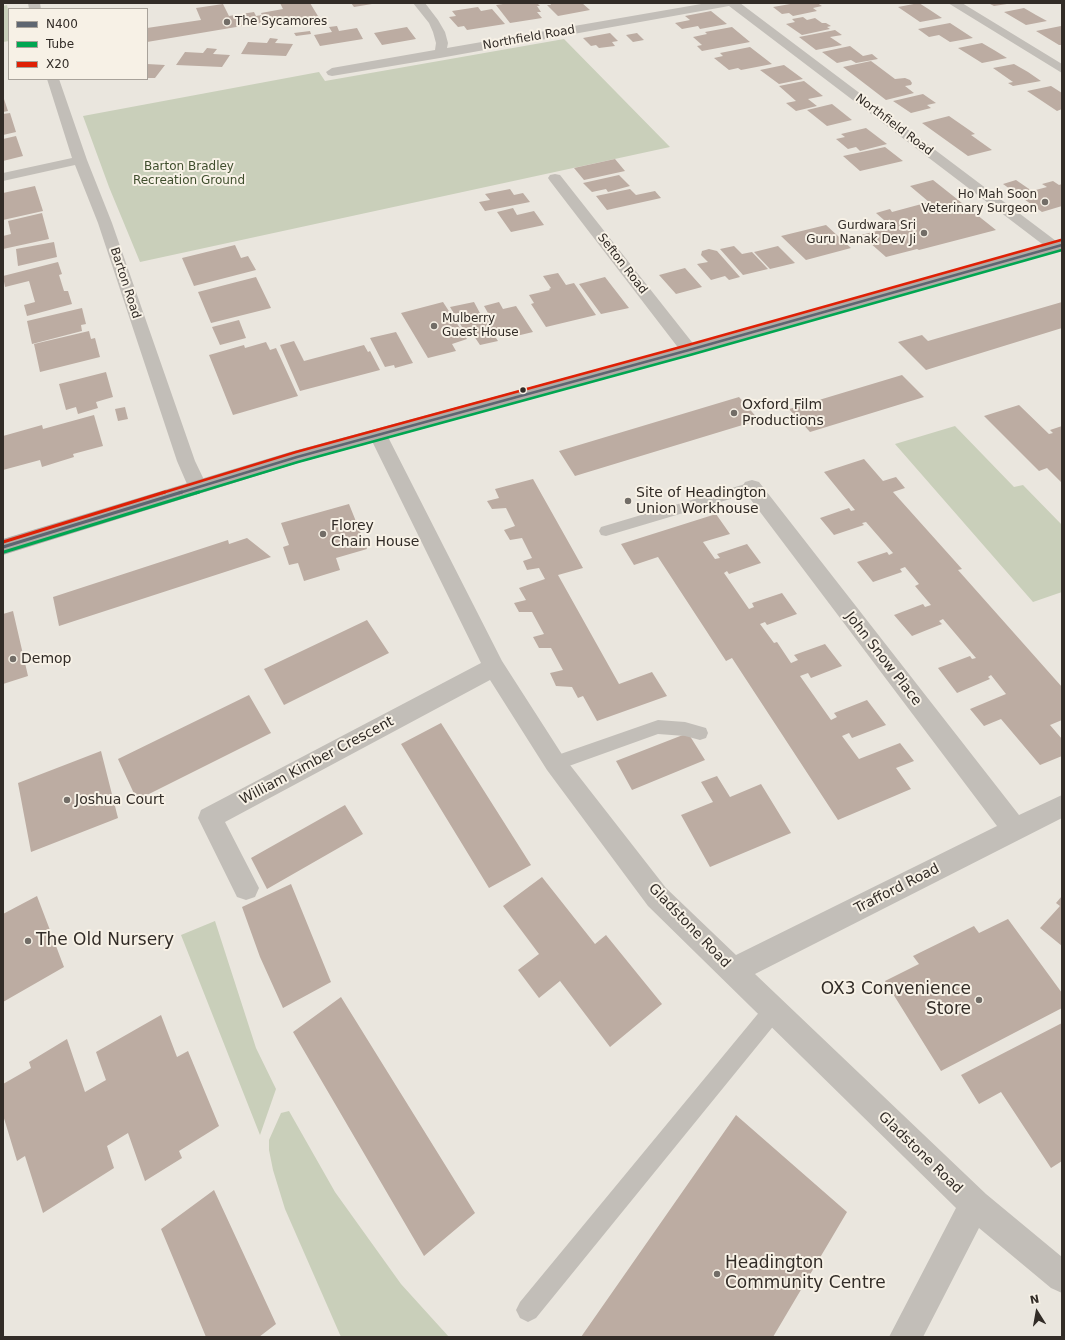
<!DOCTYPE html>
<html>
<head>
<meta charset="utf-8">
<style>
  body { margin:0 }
  #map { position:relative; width:1065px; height:1340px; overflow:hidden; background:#eae6de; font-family:"DejaVu Sans",sans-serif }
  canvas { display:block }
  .frame { position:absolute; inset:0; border:4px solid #322c27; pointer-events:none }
  .legend { position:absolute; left:8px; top:8px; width:140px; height:72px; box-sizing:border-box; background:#f7f1e6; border:1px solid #a8a29a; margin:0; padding:5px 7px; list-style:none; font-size:12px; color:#322c27 }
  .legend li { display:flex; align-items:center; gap:8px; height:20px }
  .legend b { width:20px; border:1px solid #a8a29a }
  .north { position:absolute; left:1017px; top:1292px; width:40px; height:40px; -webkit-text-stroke:3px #f7f1e6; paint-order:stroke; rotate:349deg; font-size:11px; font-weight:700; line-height:16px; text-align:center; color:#322c27 }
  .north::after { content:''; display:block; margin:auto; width:14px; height:18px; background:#322c27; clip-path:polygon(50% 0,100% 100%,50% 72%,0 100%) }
</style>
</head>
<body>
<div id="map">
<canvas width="1065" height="1340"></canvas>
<div class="frame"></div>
<ul class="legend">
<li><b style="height:5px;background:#5e6671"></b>N400</li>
<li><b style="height:5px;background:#00a651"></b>Tube</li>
<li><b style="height:5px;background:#df2005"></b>X20</li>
</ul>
<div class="north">N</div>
</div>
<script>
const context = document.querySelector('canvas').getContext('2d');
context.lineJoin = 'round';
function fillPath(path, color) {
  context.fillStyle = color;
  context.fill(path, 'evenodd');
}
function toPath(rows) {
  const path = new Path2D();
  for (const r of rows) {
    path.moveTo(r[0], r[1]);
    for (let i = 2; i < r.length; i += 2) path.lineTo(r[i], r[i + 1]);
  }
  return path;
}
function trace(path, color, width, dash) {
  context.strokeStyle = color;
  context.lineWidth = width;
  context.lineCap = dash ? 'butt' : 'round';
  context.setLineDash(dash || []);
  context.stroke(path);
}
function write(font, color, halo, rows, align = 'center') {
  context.font = font + ' "DejaVu Sans",sans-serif';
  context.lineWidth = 4;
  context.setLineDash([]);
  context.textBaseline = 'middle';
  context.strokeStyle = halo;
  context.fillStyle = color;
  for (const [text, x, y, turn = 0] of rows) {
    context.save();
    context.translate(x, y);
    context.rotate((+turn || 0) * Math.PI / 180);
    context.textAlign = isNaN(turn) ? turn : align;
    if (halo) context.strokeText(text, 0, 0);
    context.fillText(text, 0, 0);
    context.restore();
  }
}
const green = toPath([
  [7,5,9,15,9,41,3,42,3,6],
  [564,39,670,147,140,262,109,187,83,116,319,72,325,81],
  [955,426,1014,487,1023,485,1062,525,1062,592,1033,602,895,444],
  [215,921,256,1048,276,1089,260,1135,181,935],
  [289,1111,335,1192,401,1284,449,1337,341,1337,285,1209,273,1170,269,1150,269,1140,281,1113]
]);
const building = toPath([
  [280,3,310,3,321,21,292,25,290,20,267,24,266,22,147,42,147,28,201,20,196,8,223,4,229,16,254,12,256,16,262,15,261,13,283,9],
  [351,3,372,3,372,4,354,7],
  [510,3,537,3,540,6,537,6,541,12,537,12,542,18,510,23,496,5],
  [550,3,582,3,590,10,558,16,547,5,551,5],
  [796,3,817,3,822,6,813,8,817,11,793,16,789,13,782,14,773,7],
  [919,3,930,10,942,18,920,22,898,7],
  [988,3,1007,3,1007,4,994,6],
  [478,7,481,11,492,9,505,24,467,30,464,26,458,27,449,17,456,16,452,11],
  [1024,8,1036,15,1047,21,1026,25,1004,12],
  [711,11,727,24,700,29,698,26,682,29,675,23,690,20,685,16],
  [803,17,807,20,815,18,822,23,826,23,831,26,827,27,830,29,802,35,786,24,795,22,792,19],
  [950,23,973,38,950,42,939,35,929,37,918,29],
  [337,26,339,31,357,28,363,39,320,46,314,35,332,32,329,27],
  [1061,26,1062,45,1059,45,1036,31],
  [407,27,416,39,382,45,374,33],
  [732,27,750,42,702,51,697,46,702,45,693,37,707,34,705,32],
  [835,30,842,35,830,37,842,45,816,50,799,37],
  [310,31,311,34,296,36,294,33],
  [610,33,618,41,612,42,615,46,599,48,596,45,591,46,583,38],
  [637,33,644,40,633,42,626,35],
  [270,38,278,39,275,43,293,44,286,56,241,54,248,42,267,43],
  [982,43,994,50,1007,58,982,63,958,48],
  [850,46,863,56,872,54,878,59,856,63,851,60,837,63,822,52],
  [750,47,772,64,741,70,738,68,729,70,714,58,723,56,720,53],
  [207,48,217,49,213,54,230,55,222,67,176,65,185,52,203,53],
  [871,61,895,79,905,78,910,80,912,83,911,85,905,86,914,93,886,100,843,67],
  [147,64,165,65,155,78,147,78],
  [1014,64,1028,72,1041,81,1013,86,1008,83,1013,82,993,68],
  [784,65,803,79,779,84,760,70],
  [804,81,823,96,808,99,817,106,796,111,786,103,796,101,779,86],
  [1051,86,1062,93,1062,109,1057,111,1027,91],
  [923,94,936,103,927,105,931,108,911,113,893,101],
  [3,96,8,111,3,112],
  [832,104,852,120,827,126,807,110],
  [10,113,16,132,3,135,3,114],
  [949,116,975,134,971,135,992,150,968,156,922,123],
  [866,128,887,144,860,151,856,147,848,149,836,139,845,137,841,134],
  [16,136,23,156,3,161,3,139],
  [885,147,903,161,860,171,843,156],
  [615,159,625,171,584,180,574,168],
  [619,175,630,186,608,192,606,189,592,192,583,183],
  [933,180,996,230,919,250,917,249,886,257,861,235,892,227,876,213,890,209,892,212,929,202,910,186],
  [1016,180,1032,191,1047,187,1042,184,1053,181,1059,185,1062,184,1062,206,1042,212,1003,184],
  [35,186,43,211,3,220,3,193],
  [510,189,514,195,523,193,530,202,485,211,479,202,490,200,485,194],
  [630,189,636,195,655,191,661,198,607,210,596,196],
  [513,208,517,215,534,211,544,225,511,232,497,212],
  [42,213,49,239,3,249,3,236,11,234,8,221],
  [826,225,851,248,806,260,781,236],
  [54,242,57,257,18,266,16,249],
  [235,245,241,258,248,256,256,270,194,286,182,258],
  [734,246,742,254,752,252,768,269,743,275,720,249],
  [778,246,795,263,770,269,754,252],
  [709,249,717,251,740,277,729,280,725,276,711,280,697,264,708,262,701,255,702,251],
  [58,262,62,274,59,275,64,291,68,291,72,304,27,316,24,305,35,302,29,281,5,287,3,276],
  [685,268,702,287,676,294,659,275],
  [558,273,566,285,574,283,596,315,546,327,531,304,534,303,529,295,550,290,549,289,551,288,543,276],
  [256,277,271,308,211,323,198,292],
  [605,277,629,308,601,314,579,284],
  [443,302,467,339,452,344,456,351,428,358,401,313],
  [474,302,481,315,488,313,484,306,499,302,503,309,516,306,533,332,512,337,508,331,494,335,498,341,480,345,474,336,468,337,450,307],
  [1062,302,1062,328,926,370,898,342,922,335,928,341],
  [82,308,86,324,81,325,82,331,32,344,27,321],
  [239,320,246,338,220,345,212,327],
  [89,331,91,339,95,338,100,357,40,372,34,344],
  [396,332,413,363,395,368,394,365,385,367,370,338],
  [294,341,304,361,364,345,368,352,370,351,380,370,300,391,280,345],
  [266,342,270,350,276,348,298,396,233,415,209,355,244,345,245,348],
  [106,372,113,397,96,402,98,408,78,414,76,407,66,410,59,384],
  [902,375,924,397,810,432,789,409],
  [739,397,759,420,575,476,559,451],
  [1019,405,1049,434,1053,433,1050,430,1062,426,1062,483,1047,468,1039,471,984,416],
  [125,407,128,419,118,421,115,409],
  [94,415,103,446,73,454,74,457,42,467,40,460,3,470,3,436,42,425,43,429],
  [864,459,883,481,896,477,905,488,893,492,962,569,958,570,1062,687,1062,720,1050,725,1062,739,1062,756,1040,765,1001,719,984,726,970,709,1006,694,991,675,988,677,990,679,957,693,938,668,970,656,972,659,976,658,943,619,939,621,942,624,912,636,894,615,923,604,925,607,931,605,915,586,919,584,905,567,900,569,902,572,873,582,857,562,887,552,889,555,893,553,866,522,862,523,864,525,834,535,820,518,849,508,851,511,855,510,824,472],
  [533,479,583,568,558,575,619,684,652,672,667,696,597,721,583,696,578,698,572,687,556,686,550,673,563,670,551,648,539,648,533,637,544,634,532,612,519,612,514,603,526,600,519,588,545,579,539,568,527,570,523,561,532,558,522,538,510,540,504,530,515,526,506,508,492,509,487,501,499,498,495,489],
  [349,504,367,549,336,558,340,570,304,581,298,563,289,565,283,547,289,545,281,523],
  [716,514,730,534,703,542,715,559,720,558,717,554,747,544,761,563,729,574,727,571,724,573,749,609,754,607,752,603,782,593,797,614,767,625,765,622,760,624,774,643,777,642,791,663,798,660,794,655,825,644,842,666,811,678,808,673,800,676,831,720,837,717,834,713,867,700,886,725,852,738,849,733,842,736,859,759,900,743,914,761,896,768,911,789,838,820,732,658,726,661,658,557,634,565,621,544],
  [247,538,271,557,59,626,53,597,228,540,229,544],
  [13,611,28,676,3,684,3,614],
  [367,620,389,653,284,705,264,669],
  [249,695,271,733,137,800,118,759],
  [441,723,531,865,489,888,401,744],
  [688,733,705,760,632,790,616,761],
  [101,751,118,818,31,852,18,783],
  [717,776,730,797,761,784,791,833,710,867,681,815,713,802,701,782],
  [345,805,363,834,267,889,251,858],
  [542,877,595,944,606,935,662,1004,610,1047,560,981,539,998,518,970,539,954,503,906],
  [291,884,331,982,283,1008,260,957,242,907],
  [37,896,64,967,3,1002,3,914],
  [1062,896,1062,946,1040,928,1060,906,1056,903],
  [1008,919,1062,993,1062,1008,941,1071,885,981,919,964,913,956,974,926,979,933],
  [341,997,475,1213,424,1256,293,1032],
  [161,1015,177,1057,188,1051,219,1126,179,1151,182,1158,145,1181,128,1133,107,1146,114,1168,43,1213,25,1156,17,1161,3,1115,3,1084,31,1068,29,1062,67,1039,85,1092,106,1080,96,1052],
  [1062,1023,1062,1161,1051,1168,1001,1092,979,1104,961,1075],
  [736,1115,847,1212,773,1337,581,1337],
  [214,1190,276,1324,259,1337,206,1337,161,1229]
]);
const lane = toPath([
  [752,482,757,483,759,487,757,491,606,536,601,535,599,531,601,527,752,482],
  [658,720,685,722,706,728,708,733,706,738,700,740,685,736,658,734,555,771,549,768,546,763,549,758,658,720],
  [773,1001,780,1004,783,1011,780,1018,536,1318,528,1322,520,1318,516,1310,520,1302,766,1004,773,1001]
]);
const street = toPath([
  [28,3,40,3,41,9,29,9,28,3],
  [413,3,425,3,438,20,445,32,448,43,447,48,707,3,740,3,1060,244,1062,248,1055,252,1050,250,729,6,440,58,332,76,328,75,326,72,332,68,435,50,436,43,433,32,429,23,413,3],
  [948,3,962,3,1062,64,1062,73,948,3],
  [47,79,59,79,87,160,112,223,195,461,207,486,204,491,197,493,190,491,177,461,98,223,75,165,3,181,3,173,72,158,47,79],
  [555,174,560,175,695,346,697,350,695,354,689,355,683,354,550,181,548,178,550,175,555,174],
  [378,429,384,431,387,435,502,661,563,756,666,888,736,955,997,826,745,492,742,487,745,482,752,480,759,482,1019,815,1062,795,1062,818,755,974,986,1194,1062,1257,1062,1293,1051,1288,979,1228,923,1337,889,1337,956,1208,648,906,547,770,490,680,225,822,259,888,255,897,246,900,237,897,198,818,201,810,481,663,369,435,372,431,378,429]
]);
const primary = toPath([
  [1062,240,1062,250,695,354,301,462,3,555,3,539,290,452,683,346,1062,240]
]);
const bus1Far1 = toPath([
  [179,493,297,457,689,350,1062,245]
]);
const bus1 = toPath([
  [3,547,182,492]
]);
const bus2Far1 = toPath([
  [196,493,298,462,690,355,1062,250]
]);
const bus2 = toPath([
  [4,552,199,492]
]);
const bus3Far1 = toPath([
  [162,493,296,452,688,345,1061,240]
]);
const bus3 = toPath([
  [3,542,165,492]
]);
const markers = [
  [227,22,4,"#726d67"],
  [1045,202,4,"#726d67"],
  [924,233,4,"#726d67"],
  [434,326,4,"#726d67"],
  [523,390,3.5,"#322c27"],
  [734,413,4,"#726d67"],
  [628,501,4,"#726d67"],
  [323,534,4,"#726d67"],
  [13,659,4,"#726d67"],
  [67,800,4,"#726d67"],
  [28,941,4,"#726d67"],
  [979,1000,4,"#726d67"],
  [717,1274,4,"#726d67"]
];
const farPoinames = [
  ["The Sycamores",235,22],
  ["Ho Mah Soon",1037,195,"right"],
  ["Veterinary Surgeon",1037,209,"right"],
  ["Gurdwara Sri",916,226,"right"],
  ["Guru Nanak Dev Ji",916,240,"right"],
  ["Mulberry",442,319],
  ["Guest House",442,333]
];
const farStreetnames = [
  ["Northfield Road",529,38,-10],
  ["Northfield Road",894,125,37],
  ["Sefton Road",622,264,52],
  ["Barton Road",125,283,72]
];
const farParknames = [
  ["Barton Bradley",189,167],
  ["Recreation Ground",189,181]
];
const poiNames = [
  ["Oxford Film",742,405],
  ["Productions",742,421],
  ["Site of Headington",636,493],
  ["Union Workhouse",636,509],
  ["Florey",331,526],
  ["Chain House",331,542],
  ["Demop",21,659],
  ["Joshua Court",75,800]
];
const streetNames = [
  ["John Snow Place",883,659,52],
  ["William Kimber Crescent",317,761,-28],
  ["Trafford Road",897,889,-27],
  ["Gladstone Road",689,926,46],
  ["Gladstone Road",920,1153,44]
];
const nearPoinames = [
  ["The Old Nursery",36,941],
  ["OX3 Convenience",971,990,"right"],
  ["Store",971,1010,"right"],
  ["Headington",725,1264],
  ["Community Centre",725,1284]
];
fillPath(green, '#c9cfba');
fillPath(building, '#bcaca2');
fillPath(lane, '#c2beb8');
fillPath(street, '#c2beb8');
fillPath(primary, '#b1aca7');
trace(bus1Far1, '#5e6671', 2.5);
trace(bus1, '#5e6671', 3);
trace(bus2Far1, '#00a651', 2.5);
trace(bus2, '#00a651', 3);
trace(bus3Far1, '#df2005', 2.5);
trace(bus3, '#df2005', 3);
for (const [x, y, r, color] of markers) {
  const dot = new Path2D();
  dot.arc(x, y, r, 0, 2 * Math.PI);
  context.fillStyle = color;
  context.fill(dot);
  trace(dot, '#f7f1e6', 1.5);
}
write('12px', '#322c27', '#f7f1e6', farPoinames, 'left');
write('12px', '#322c27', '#f7f1e6', farStreetnames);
write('12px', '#3f4e2d', '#f7f1e6', farParknames);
write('14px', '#322c27', '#f7f1e6', poiNames, 'left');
write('14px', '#322c27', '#f7f1e6', streetNames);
write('17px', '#322c27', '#f7f1e6', nearPoinames, 'left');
</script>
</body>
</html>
